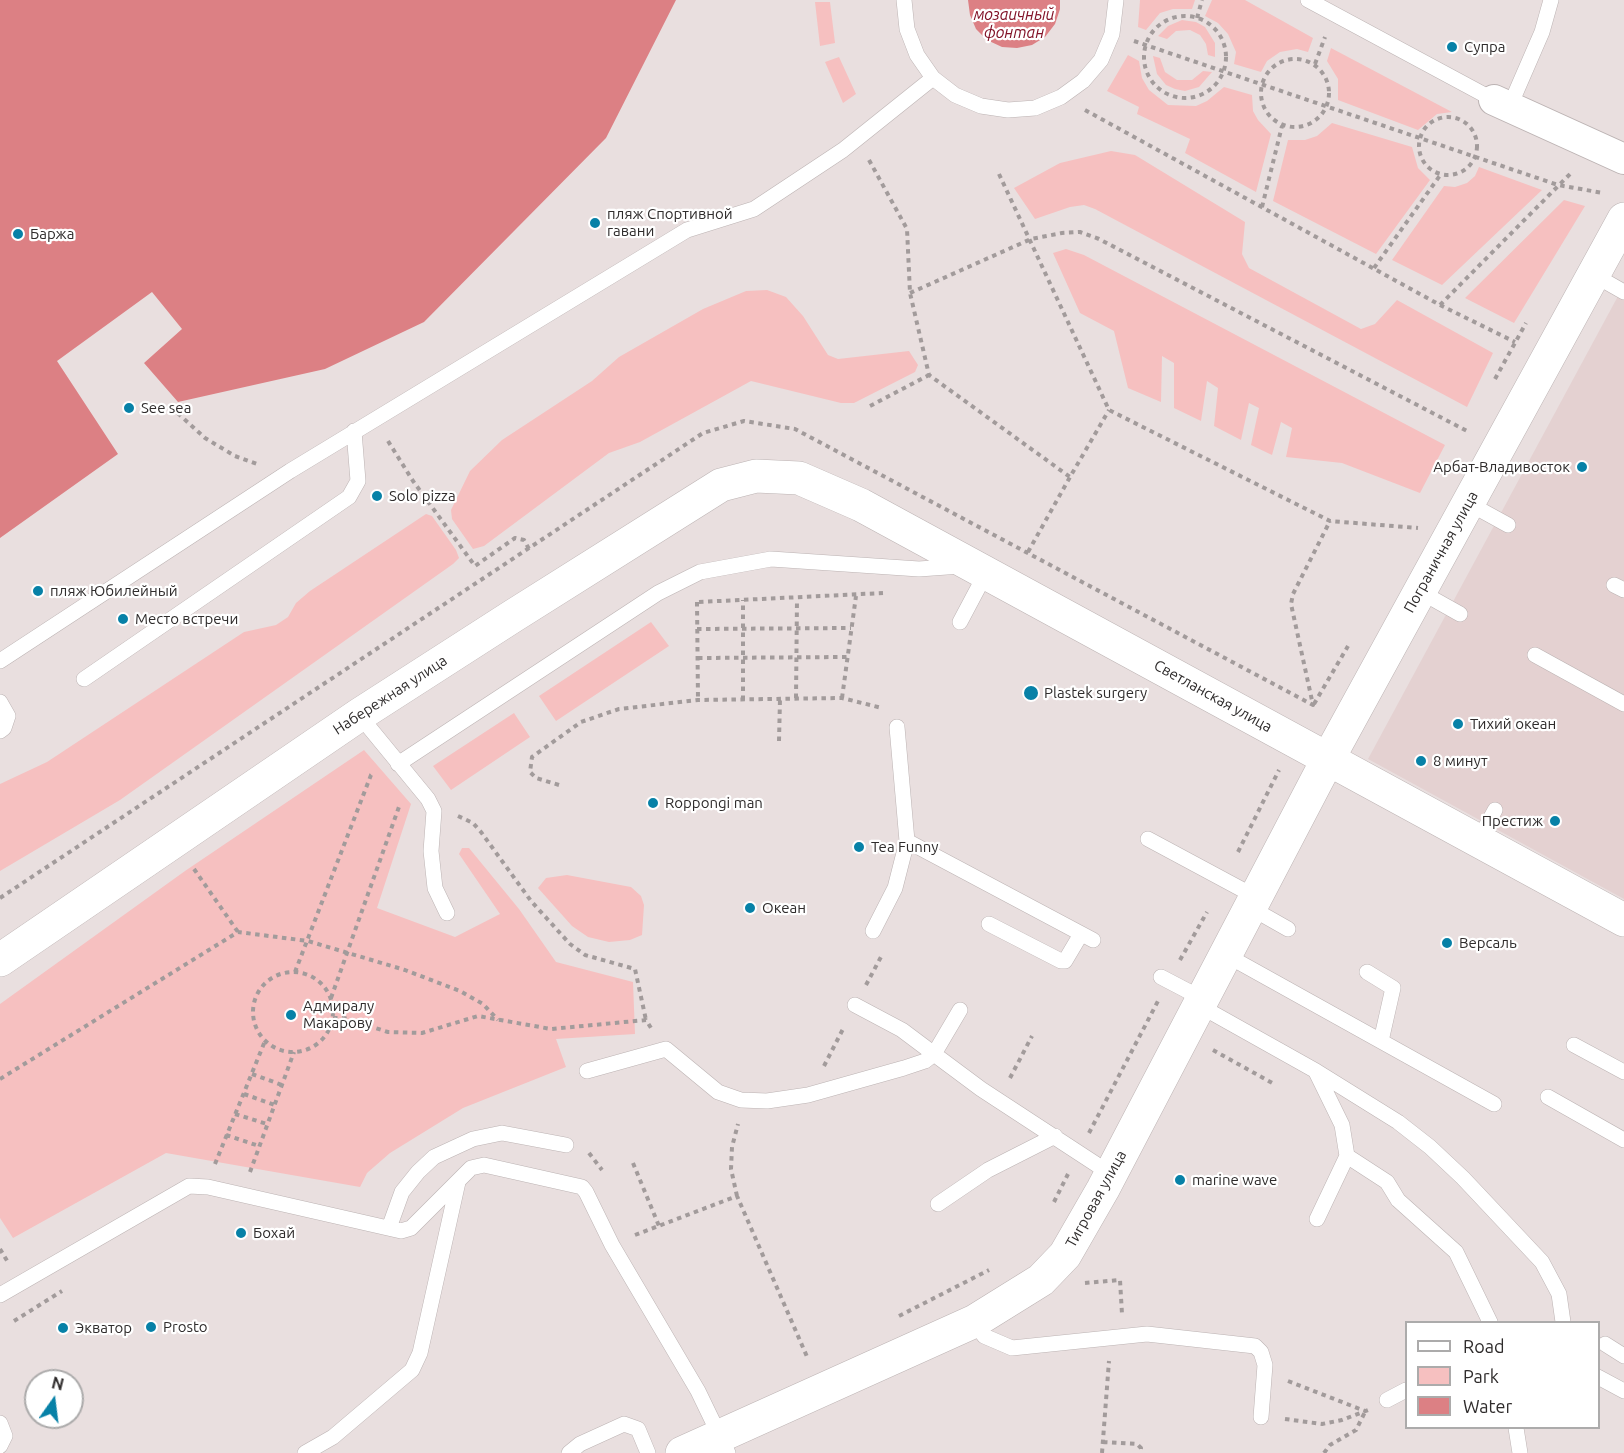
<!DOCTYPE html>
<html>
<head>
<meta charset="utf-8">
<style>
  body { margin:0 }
  #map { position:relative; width:1624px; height:1453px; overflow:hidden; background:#e9dfdf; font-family:Ubuntu,sans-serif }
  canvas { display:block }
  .legend { position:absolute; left:1405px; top:1321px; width:195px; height:108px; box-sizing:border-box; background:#fff; border:2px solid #acabab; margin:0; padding:8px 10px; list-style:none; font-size:18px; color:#2f2c2c }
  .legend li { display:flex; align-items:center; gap:12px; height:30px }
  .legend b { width:30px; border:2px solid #acabab }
  .north { position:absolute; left:24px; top:1369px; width:60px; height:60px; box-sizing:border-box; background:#fff; border:2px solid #acabab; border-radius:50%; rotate:14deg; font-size:16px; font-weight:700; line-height:24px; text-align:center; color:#2f2c2c }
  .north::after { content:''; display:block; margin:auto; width:21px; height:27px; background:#0781a7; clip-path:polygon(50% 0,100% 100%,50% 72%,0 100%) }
</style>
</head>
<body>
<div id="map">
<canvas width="1624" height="1453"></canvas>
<ul class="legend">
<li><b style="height:8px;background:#fff"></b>Road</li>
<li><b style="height:16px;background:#f6c0c0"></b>Park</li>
<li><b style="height:16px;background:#dc8084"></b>Water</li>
</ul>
<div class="north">N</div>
</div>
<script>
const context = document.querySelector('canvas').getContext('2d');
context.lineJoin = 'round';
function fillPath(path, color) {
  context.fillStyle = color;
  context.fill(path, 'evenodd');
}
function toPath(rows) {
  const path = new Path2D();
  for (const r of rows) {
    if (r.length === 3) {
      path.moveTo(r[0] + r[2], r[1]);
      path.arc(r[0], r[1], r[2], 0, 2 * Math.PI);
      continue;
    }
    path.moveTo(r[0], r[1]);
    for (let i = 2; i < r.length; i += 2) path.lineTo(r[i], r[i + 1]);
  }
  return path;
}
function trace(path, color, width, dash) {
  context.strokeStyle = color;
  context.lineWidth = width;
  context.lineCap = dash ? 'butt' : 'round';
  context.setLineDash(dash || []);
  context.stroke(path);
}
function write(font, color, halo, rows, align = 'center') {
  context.font = font + ' Ubuntu,sans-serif';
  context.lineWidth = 4.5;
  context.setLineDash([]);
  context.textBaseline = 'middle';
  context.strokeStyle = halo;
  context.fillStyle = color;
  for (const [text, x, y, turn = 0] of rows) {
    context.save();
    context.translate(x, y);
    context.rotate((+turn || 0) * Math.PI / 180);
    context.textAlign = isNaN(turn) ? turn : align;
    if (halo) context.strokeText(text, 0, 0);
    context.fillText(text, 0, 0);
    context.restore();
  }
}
const built = toPath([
  [1624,285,1624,899,1368,759]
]);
const green = toPath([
  [1140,0,1195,0,1192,9,1173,9,1160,13,1146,30,1138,27],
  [1212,0,1245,0,1313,38,1308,52,1297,49,1280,52,1267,61,1261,72,1234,64,1236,52,1228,34,1218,23,1205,16],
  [815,2,830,2,835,43,820,46],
  [1182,20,1196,22,1205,27,1215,43,1215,57,1208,55,1206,44,1200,35,1190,30,1176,31,1167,39,1158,36,1168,26],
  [1331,48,1452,112,1437,114,1418,130,1338,100,1338,79,1327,61],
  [1128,55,1139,61,1142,78,1149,90,1168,105,1196,106,1207,101,1224,87,1252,95,1253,111,1258,120,1271,134,1256,192,1185,153,1190,139,1137,114,1139,107,1107,91],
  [1153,56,1160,58,1165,72,1177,80,1192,80,1203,71,1212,72,1199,87,1185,91,1175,89,1166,85,1157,74],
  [839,57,856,94,843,103,825,62],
  [1332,123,1412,147,1418,168,1430,180,1376,254,1273,201,1288,140,1305,140,1317,136],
  [1111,151,1135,155,1245,222,1242,254,1249,268,1361,329,1375,324,1397,300,1493,353,1467,407,1095,209,1084,205,1070,207,1035,219,1014,188,1060,163],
  [1479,167,1542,190,1442,285,1392,260,1444,186,1455,187,1467,183,1475,176],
  [1564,200,1585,206,1514,323,1465,298],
  [1066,249,1084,255,1445,445,1420,493,1342,463,1286,457,1292,428,1281,422,1272,455,1251,445,1259,408,1249,403,1241,440,1214,426,1218,388,1207,381,1201,421,1174,408,1174,363,1162,356,1161,402,1128,388,1114,331,1080,313,1053,253],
  [767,290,786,297,803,316,828,355,838,359,909,351,918,365,915,372,854,403,841,403,751,381,640,442,609,453,484,546,473,549,452,519,451,510,470,471,502,440,592,381,619,357,703,309,746,291],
  [426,514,432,516,456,550,459,558,453,564,120,800,0,871,0,784,47,762,244,632,276,625,288,617,296,603,310,591],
  [651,622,669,646,556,721,539,696],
  [514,713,530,737,451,790,433,766],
  [364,750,411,804,377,908,455,937,500,914,459,854,462,848,469,848,519,909,556,962,633,982,635,1034,556,1039,566,1067,463,1108,390,1153,367,1173,360,1187,166,1153,13,1238,0,1218,0,1004,185,871],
  [567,875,631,887,641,896,644,905,642,935,630,940,609,942,588,937,572,926,538,888,546,878]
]);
const water = toPath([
  [0,0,676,0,606,138,424,322,325,369,178,402,144,363,182,329,152,292,57,361,118,454,0,538],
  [968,0,1060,0,1060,9,1055,24,1045,37,1032,45,1017,48,1002,47,987,40,976,29,970,15]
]);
const path = toPath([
  [1185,57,41],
  [1197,18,1202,0],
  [1134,41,1558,185,1603,193],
  [1295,93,34],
  [1315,64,1325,37],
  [1085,110,1440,305,1515,342],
  [1448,146,29],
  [869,160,907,229,910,293,929,375,1070,477,1109,410],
  [999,174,1109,410,1330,521,1418,528],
  [1262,207,1282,126],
  [1374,268,1441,174],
  [910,293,1031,239,1062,233,1080,232,1099,239,1467,431],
  [1440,305,1573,171],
  [1495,379,1526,323],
  [870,406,929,375],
  [171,407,205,438,235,456,257,464],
  [388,441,413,481,475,566,515,538,524,540,529,549],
  [1028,552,1070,477],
  [697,602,698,700],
  [699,602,883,593],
  [697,629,851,628],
  [698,658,847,657],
  [796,698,797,599],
  [842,698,856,596],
  [743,700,743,600],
  [1314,704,1348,646],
  [779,741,780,699],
  [559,785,536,778,530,772,532,757,581,722,619,709,698,700,842,698,882,708],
  [458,816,473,823,481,832,531,901,570,944,585,955,635,969,646,1020],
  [1238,852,1279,770],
  [194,869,238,932],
  [0,898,703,433,744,421,795,429,1313,705,1291,604,1293,594,1330,521],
  [1180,960,1207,912],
  [293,1012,40],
  [295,972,371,775,374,772],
  [866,985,882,955],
  [331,998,400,804],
  [333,1018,344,1018,388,1032,422,1033,478,1016,551,1029,646,1020,651,1028],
  [1213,1050,1274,1084],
  [824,1066,844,1027],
  [252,1074,282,1085],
  [1010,1078,1032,1036],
  [0,1079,238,932,308,941,405,970,460,991,483,1004,498,1020],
  [244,1094,275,1105],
  [235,1114,267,1124],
  [1089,1133,1158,1001],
  [226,1135,259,1146],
  [589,1153,602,1170],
  [633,1163,659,1226],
  [215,1164,265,1041],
  [250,1172,294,1052],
  [737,1196,731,1169,732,1147,738,1124],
  [1054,1202,1068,1174],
  [635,1235,737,1196,808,1359],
  [0,1249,9,1264],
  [1085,1283,1120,1280,1122,1314],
  [899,1316,989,1270],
  [14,1321,62,1291],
  [1288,1381,1365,1411],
  [1285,1419,1322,1424,1342,1420,1368,1410],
  [1103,1442,1137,1444,1141,1448,1140,1453],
  [1102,1453,1109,1361],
  [1324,1453,1330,1445,1356,1430,1365,1412]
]);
const lane = toPath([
  [904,0,907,29,917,55,933,78,955,95,981,106,1008,110,1035,108,1061,97,1083,81,1101,60,1112,34,1116,0],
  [1308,0,1494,100],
  [1509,108,1542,32,1551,0],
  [1594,275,1624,292],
  [1468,503,1508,525],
  [1614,585,1624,590],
  [1419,591,1460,614],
  [960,622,986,573],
  [1535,655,1624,704],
  [0,661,290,471,687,230,754,209,843,150,933,78],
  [84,679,349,497,358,481,354,431],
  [0,702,8,716,4,728,0,731],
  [359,715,428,799,434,811,431,851,435,888,447,913],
  [897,727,907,841,1093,940],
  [398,764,658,593,700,572,771,559,919,569,961,566],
  [1148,839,1256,897],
  [1478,841,1495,810],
  [1251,908,1288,929],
  [989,924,1061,961,1065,961,1081,934],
  [873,931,895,888,907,841],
  [1226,955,1494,1104],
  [1367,972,1393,988,1381,1041],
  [1161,977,1203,999],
  [855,1005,902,1030,934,1054,960,1010],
  [1200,1006,1316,1071,1398,1122,1430,1147,1463,1178,1542,1262,1559,1294,1563,1322],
  [1574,1045,1624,1072],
  [587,1071,666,1049,718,1092,741,1100,767,1101,808,1095,904,1068,925,1061,934,1054,981,1089,1111,1174],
  [1317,1074,1342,1125,1347,1156,1387,1182,1398,1200,1456,1252,1490,1322],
  [1548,1097,1624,1140],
  [938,1204,988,1170,1055,1136],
  [1317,1219,1347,1156],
  [389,1228,402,1192,418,1172,434,1157,473,1139,502,1133,566,1145],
  [0,1295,189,1186,208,1187,401,1231,411,1228,471,1168,484,1165,582,1187,586,1192,612,1245,698,1391,728,1453],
  [975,1321,984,1336,1012,1348,1147,1334,1255,1346,1261,1352,1265,1365,1261,1417],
  [1605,1344,1624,1356],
  [1598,1377,1624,1391],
  [1387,1400,1406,1390],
  [0,1423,5,1436,0,1446],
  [1516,1428,1520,1453],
  [305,1453,333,1437,412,1370,420,1353,458,1182],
  [569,1453,580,1444,624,1424,638,1429,648,1453]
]);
const street = toPath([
  [1494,100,1624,159]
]);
const primary = toPath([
  [0,960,359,715,513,616,721,485,756,476,799,478,861,505,1624,920],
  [682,1453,975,1321,1041,1280,1065,1255,1103,1189,1328,759,1624,219]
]);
const markers = [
  [1452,47,6,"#0781a7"],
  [595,223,6,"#0781a7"],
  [18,234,6,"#0781a7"],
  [129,408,6,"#0781a7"],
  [1582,467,6,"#0781a7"],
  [377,496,6,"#0781a7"],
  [38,591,6,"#0781a7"],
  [123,619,6,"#0781a7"],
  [1031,693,8,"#0781a7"],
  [1458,724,6,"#0781a7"],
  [1421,761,6,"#0781a7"],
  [653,803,6,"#0781a7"],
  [1555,821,6,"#0781a7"],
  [859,847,6,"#0781a7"],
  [750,908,6,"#0781a7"],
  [1447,943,6,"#0781a7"],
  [291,1015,6,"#0781a7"],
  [1180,1180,6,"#0781a7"],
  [241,1233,6,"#0781a7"],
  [151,1327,6,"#0781a7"],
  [63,1328,6,"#0781a7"]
];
const poiNames = [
  ["Супра",1464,47],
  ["пляж Спортивной",607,214],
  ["гавани",607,231],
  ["Баржа",30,234],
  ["See sea",141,408],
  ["Арбат-Владивосток",1570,467,"right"],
  ["Solo pizza",389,496],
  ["пляж Юбилейный",50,591],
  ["Место встречи",135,619],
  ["Plastek surgery",1044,693],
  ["Тихий океан",1470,724],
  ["8 минут",1433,761],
  ["Roppongi man",665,803],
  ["Престиж",1543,821,"right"],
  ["Tea Funny",871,847],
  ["Океан",762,908],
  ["Версаль",1459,943],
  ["Адмиралу",303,1006],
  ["Макарову",303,1023],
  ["marine wave",1192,1180],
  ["Бохай",253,1233],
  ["Prosto",163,1327],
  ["Экватор",75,1328]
];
const streetNames = [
  ["Пограничная улица",1441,552,-61],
  ["Набережная улица",390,695,-33],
  ["Светланская улица",1213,696,29],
  ["Тигровая улица",1096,1199,-61]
];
const waterNames = [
  ["мозаичный",1014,15],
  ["фонтан",1014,33]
];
fillPath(built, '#e4d1d1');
fillPath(green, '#f6c0c0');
fillPath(water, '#dc8084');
trace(lane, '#bcb3b3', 16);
trace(street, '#bcb3b3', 32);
trace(primary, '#bcb3b3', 34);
trace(path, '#a29b9b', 4, [4.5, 4.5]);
trace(lane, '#fff', 15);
trace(street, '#fff', 30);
trace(primary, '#fff', 33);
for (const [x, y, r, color] of markers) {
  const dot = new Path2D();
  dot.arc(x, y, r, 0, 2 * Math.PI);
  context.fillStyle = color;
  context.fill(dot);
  trace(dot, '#fff', 2);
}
write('15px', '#2f2c2c', '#fff', poiNames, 'left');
write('15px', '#2f2c2c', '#fff', streetNames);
write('italic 16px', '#821328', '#fff', waterNames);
</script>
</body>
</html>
